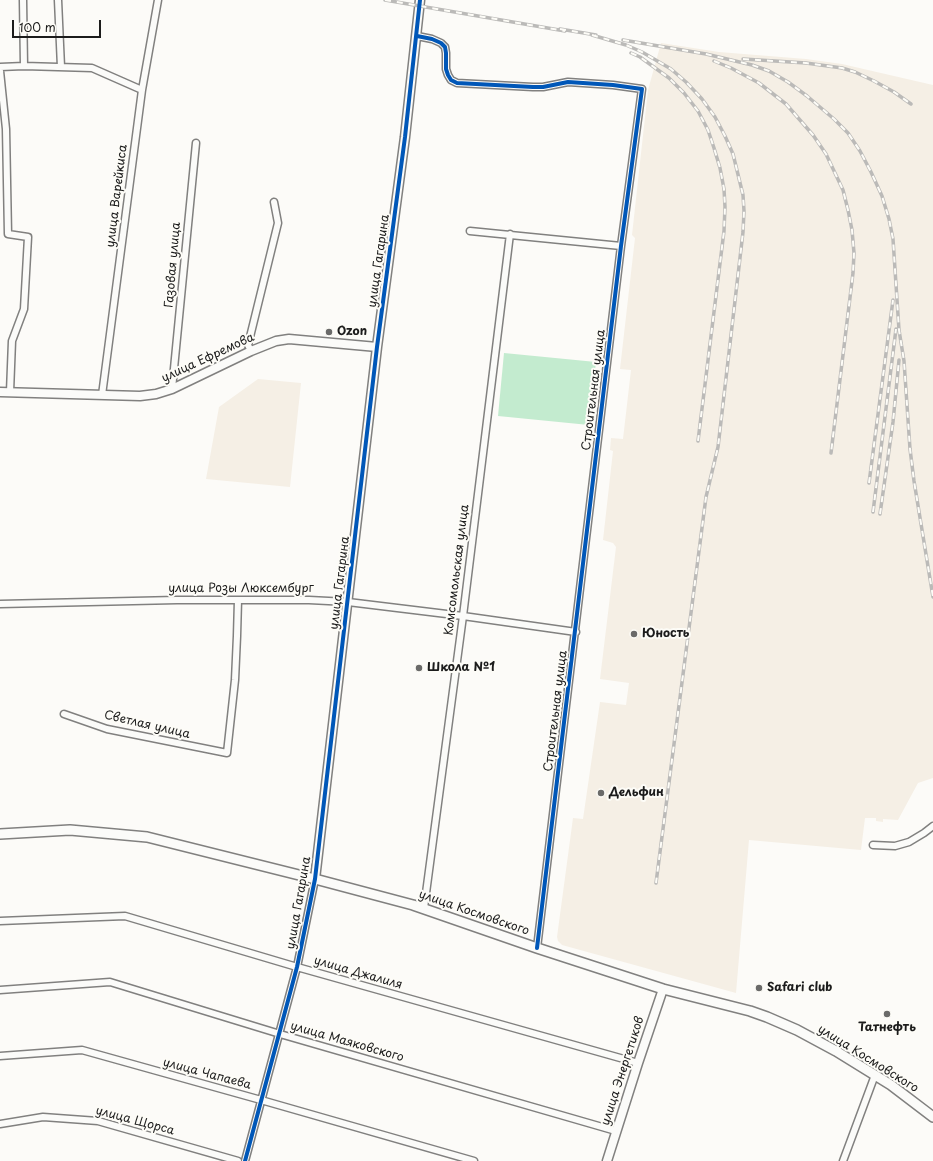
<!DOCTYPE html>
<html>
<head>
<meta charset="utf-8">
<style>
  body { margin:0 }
  #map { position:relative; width:933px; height:1161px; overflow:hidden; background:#fcfbf8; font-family:"Playpen Sans",sans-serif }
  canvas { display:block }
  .scale { position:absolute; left:12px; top:20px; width:89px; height:18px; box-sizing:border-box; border:2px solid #1c1c1c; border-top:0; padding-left:5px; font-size:12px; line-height:14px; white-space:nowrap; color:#1c1c1c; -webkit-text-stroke:3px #fdfcf7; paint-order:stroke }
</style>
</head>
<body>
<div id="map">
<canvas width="933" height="1161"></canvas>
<div class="scale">100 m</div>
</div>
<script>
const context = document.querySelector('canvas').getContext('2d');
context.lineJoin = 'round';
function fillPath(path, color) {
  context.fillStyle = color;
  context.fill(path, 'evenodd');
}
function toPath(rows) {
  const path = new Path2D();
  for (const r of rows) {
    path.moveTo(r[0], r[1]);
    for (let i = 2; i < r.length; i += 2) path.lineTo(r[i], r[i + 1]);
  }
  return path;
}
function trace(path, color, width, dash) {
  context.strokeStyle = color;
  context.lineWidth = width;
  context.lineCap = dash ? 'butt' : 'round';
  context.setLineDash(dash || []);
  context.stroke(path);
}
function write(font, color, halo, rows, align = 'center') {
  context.font = font + ' "Playpen Sans",sans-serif';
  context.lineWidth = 4;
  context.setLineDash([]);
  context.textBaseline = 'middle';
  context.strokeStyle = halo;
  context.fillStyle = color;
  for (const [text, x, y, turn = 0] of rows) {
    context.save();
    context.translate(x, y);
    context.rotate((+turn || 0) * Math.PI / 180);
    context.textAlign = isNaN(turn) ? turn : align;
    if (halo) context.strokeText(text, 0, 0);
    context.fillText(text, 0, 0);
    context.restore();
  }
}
const built = toPath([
  [661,43,719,52,806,59,842,64,933,85,933,778,918,783,898,820,883,819,883,822,876,821,876,818,865,818,861,850,749,840,736,993,562,945,558,941,557,937,573,818,583,819,600,702,626,705,629,683,600,679,616,547,613,543,603,540,613,451,610,450,611,438,623,439,631,370,620,369,635,238,632,235,648,90],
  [258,379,301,383,290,487,206,479,219,407]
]);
const green = toPath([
  [504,353,596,362,589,425,498,416]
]);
const minor = toPath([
  [23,0,24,66],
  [58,0,61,67],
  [417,36,432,39,441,43,445,47,446,53,446,69,448,75,451,80,457,83,533,87,543,87,568,82,613,85,642,89,621,246,537,948],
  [0,67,24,66,92,68,142,90],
  [0,71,6,129,8,234,28,237,24,309,12,341,10,392],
  [470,231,621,246],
  [251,351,248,345,278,223,274,202],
  [172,389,196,143],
  [102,395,142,90,158,0],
  [0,604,177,600,309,600,348,602,463,616,576,632],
  [64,714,107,729,227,753,235,680,237,636,238,600],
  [873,845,895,846,909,842,924,833,933,826],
  [424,908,463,616,510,234],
  [0,921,125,916,297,967,638,1063],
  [0,990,110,982,280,1034,616,1131],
  [0,1056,82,1050,261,1100,474,1161],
  [0,1124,43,1117,98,1121,238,1161],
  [245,1161,297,967,315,879],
  [843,1161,875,1075]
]);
const tertiary = toPath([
  [0,392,140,396,156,394,172,389,251,351,276,341,289,339,377,347],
  [315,879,377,347,405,137,420,0],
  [607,1161,638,1063,663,989]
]);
const secondary = toPath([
  [0,834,70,830,147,837,315,879,413,905,537,948,663,989,750,1011,767,1017,797,1030,836,1051,891,1085,933,1117]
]);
const rail = toPath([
  [385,0,565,31],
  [560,29,596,35],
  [592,35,626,45,642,52,671,69,686,82,702,99,715,117,725,136,733,154,743,195,744,211,743,232,718,447,706,497,656,883],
  [623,40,706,54,752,65,769,71,788,82,807,96,834,119,848,133,860,151,871,172,882,196,889,219,893,239,899,330,904,361,910,449,914,481,933,597],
  [631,53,640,57,669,78,684,93,698,111,708,130,714,148,720,168,724,189,725,207,724,231,698,441],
  [743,59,806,63,842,68,855,72,874,81,894,92,911,104],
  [714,61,731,68,759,83,786,104,813,135,826,154,843,190,848,210,852,230,854,253,853,273,831,453],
  [869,483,893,300],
  [873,512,896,329],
  [880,514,893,422,899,360]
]);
const cycleway = toPath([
  [417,36,432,39,441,43,445,47,446,53,446,69,448,75,451,80,457,83,533,87,543,87,568,82,613,85,642,89,621,246,537,948],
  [245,1161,297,967,315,879,377,347,405,137,420,0]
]);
const markers = [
  [329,332,4,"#6a6a69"],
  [634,634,4,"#6a6a69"],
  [419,668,4,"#6a6a69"],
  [601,793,4,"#6a6a69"],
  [759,988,4,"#6a6a69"],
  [887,1014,4,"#6a6a69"]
];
const streetNames = [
  ["улица Варейкиса",117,196,-83],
  ["улица Гагарина",379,261,-82],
  ["Газовая улица",173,265,-85],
  ["улица Ефремова",208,358,-25],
  ["Строительная улица",594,390,-83],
  ["Комсомольская улица",457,570,-83],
  ["улица Гагарина",340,583,-83],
  ["улица Розы Люксембург",241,589],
  ["Строительная улица",556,711,-83],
  ["Светлая улица",147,725,13],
  ["улица Гагарина",299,903,-80],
  ["улица Космовского",474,913,19],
  ["улица Джалиля",358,973,16],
  ["улица Маяковского",347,1042,16],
  ["улица Космовского",868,1059,32],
  ["улица Энергетиков",623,1071,-72],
  ["улица Чапаева",207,1074,15],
  ["улица Щорса",135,1121,15]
];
const poiNames = [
  ["Ozon",337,332],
  ["Юность",642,634],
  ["Школа №1",427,668],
  ["Дельфин",609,793],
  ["Safari club",767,988],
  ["Татнефть",887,1028,"center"]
];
fillPath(built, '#f5efe5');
fillPath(green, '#c3ebcf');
trace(minor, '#81807f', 9);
trace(tertiary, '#81807f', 11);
trace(secondary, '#81807f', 12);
trace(minor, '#fbfbf9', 6);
trace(tertiary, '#fbfbf9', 8);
trace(secondary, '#fbfbf9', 9);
trace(rail, '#bbbab8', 3.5);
trace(rail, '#fdfcf7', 2, [6]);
trace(cycleway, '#0057b8', 4);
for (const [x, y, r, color] of markers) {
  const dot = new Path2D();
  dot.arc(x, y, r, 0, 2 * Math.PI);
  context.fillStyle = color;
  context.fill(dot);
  trace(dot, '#fdfcf7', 1.5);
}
write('12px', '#1c1c1c', '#fdfcf7', streetNames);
write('bold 12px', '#1c1c1c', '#fdfcf7', poiNames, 'left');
</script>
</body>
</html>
